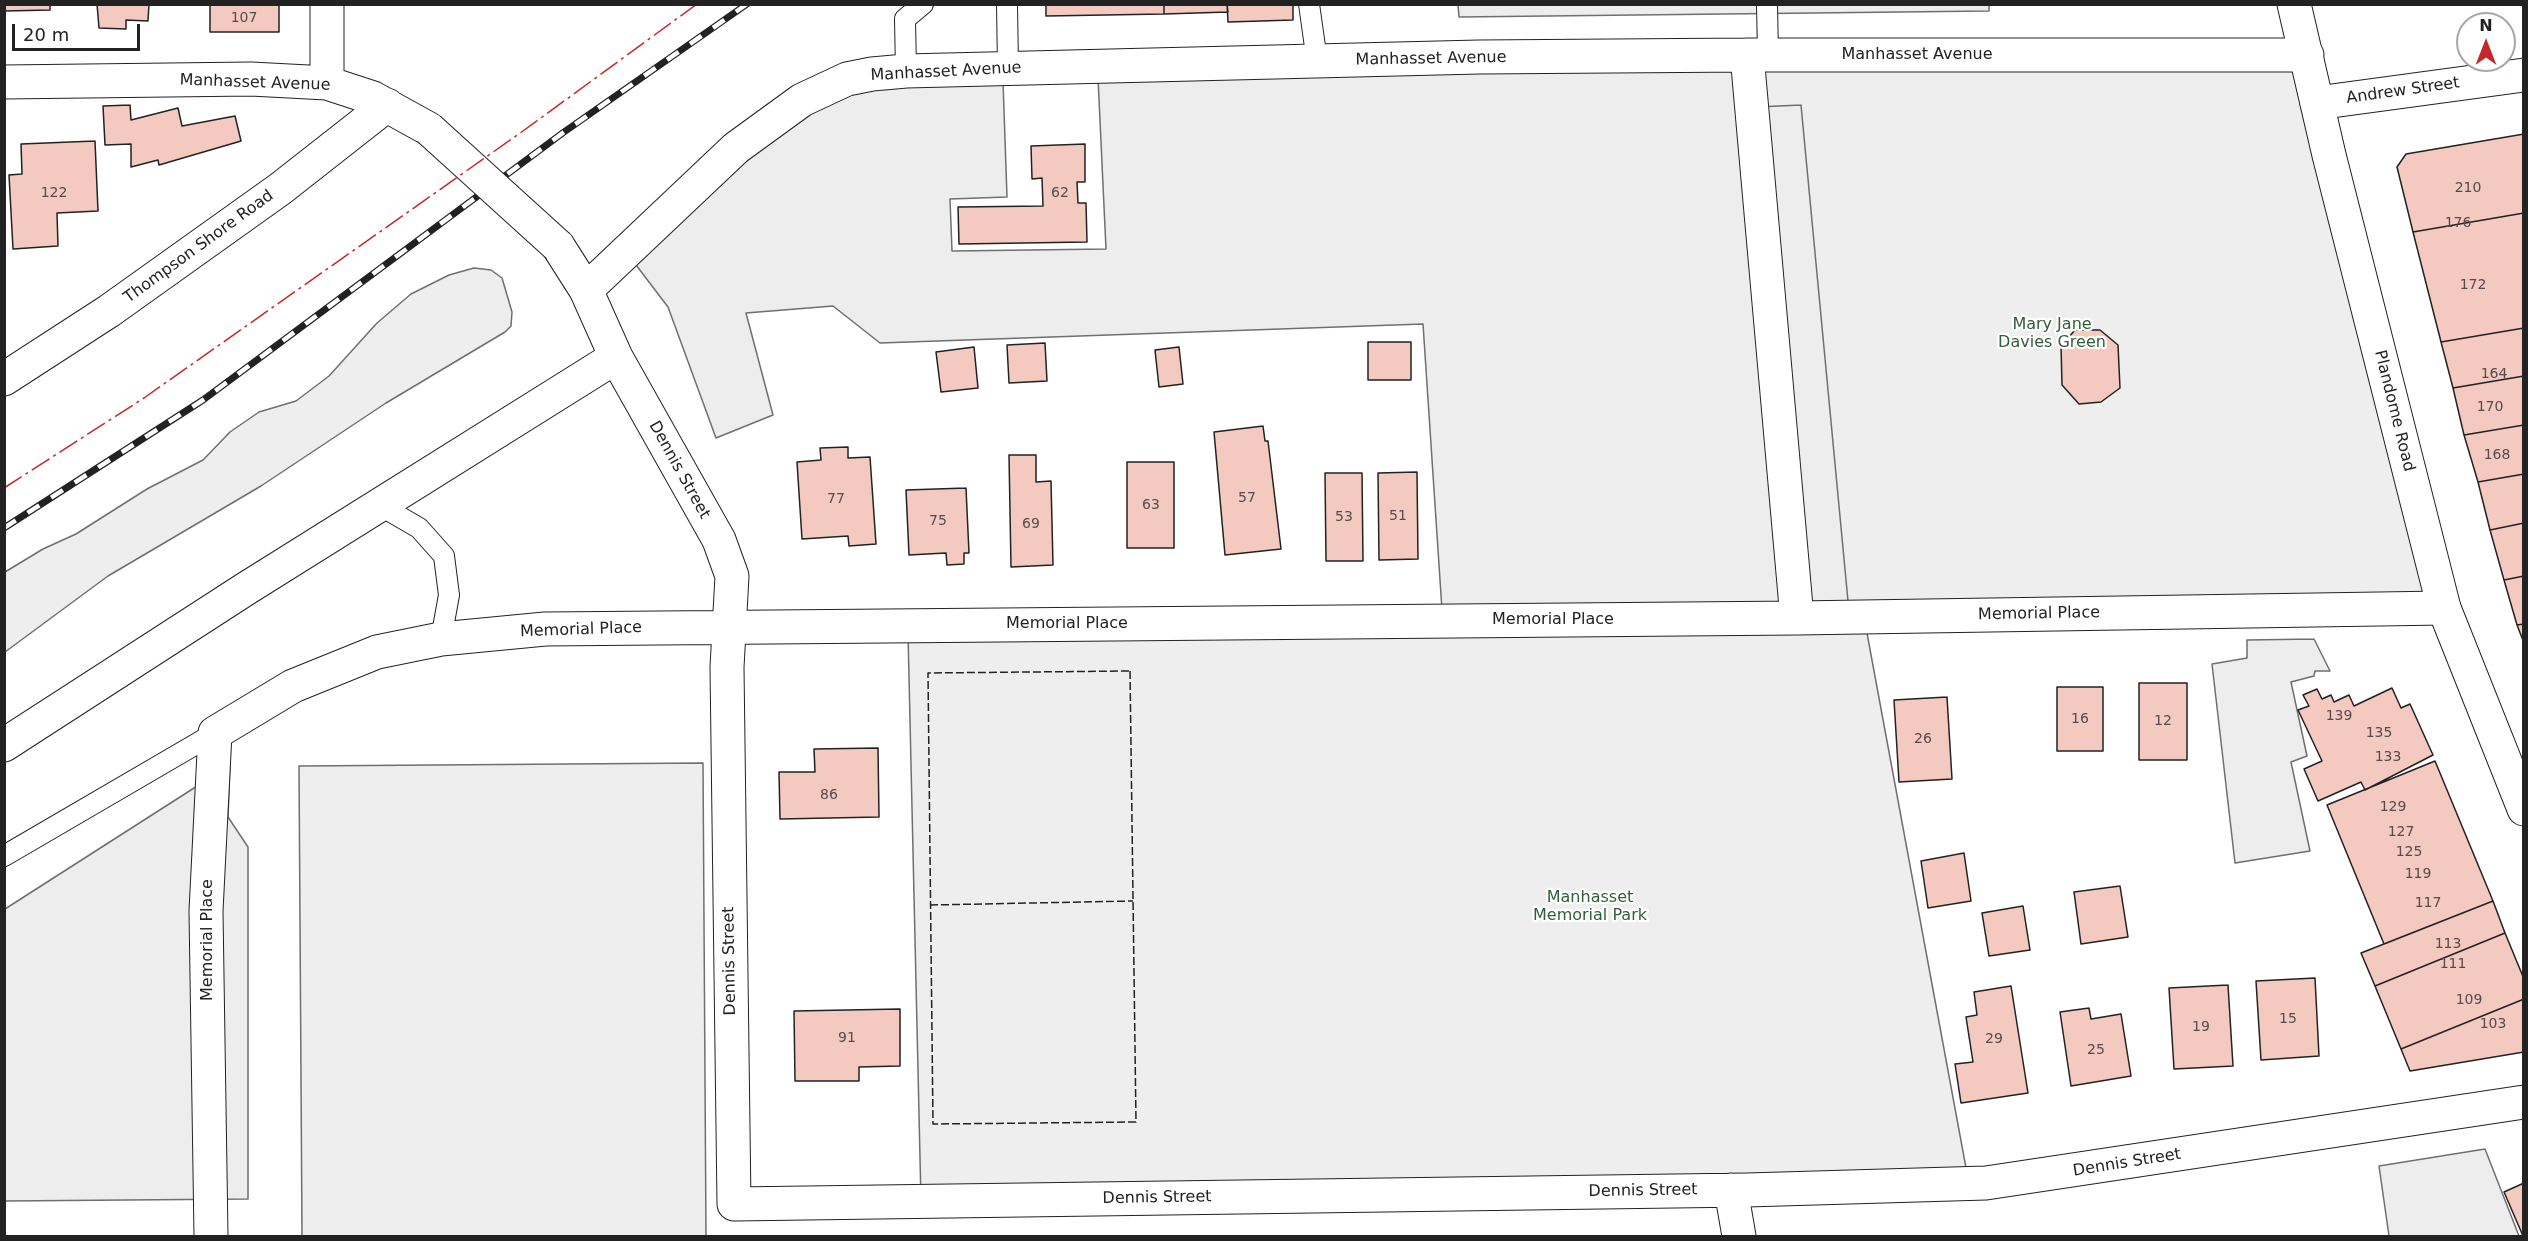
<!DOCTYPE html>
<html>
<head>
<meta charset="utf-8">
<style>
  body { margin:0 }
  #map { position:relative; width:2528px; height:1241px; overflow:hidden; background:#fff; font-family:"DejaVu Sans",sans-serif }
  canvas { display:block }
  .frame { position:absolute; inset:0; border:6px solid #222; pointer-events:none }
  .north { position:absolute; left:2456px; top:12px; width:60px; height:60px; box-sizing:border-box; background:#fff; border:2px solid #a7a7a7; border-radius:50%; rotate:0deg; font-size:16px; font-weight:700; line-height:24px; text-align:center; color:#222 }
  .north::after { content:''; display:block; margin:auto; width:21px; height:27px; background:#c62828; clip-path:polygon(50% 0,100% 100%,50% 72%,0 100%) }
  .scale { position:absolute; left:12px; top:24px; width:128px; height:27px; box-sizing:border-box; border:3px solid #222; border-top:0; padding-left:8px; font-size:18px; line-height:21px; white-space:nowrap; color:#222; -webkit-text-stroke:4px #fff; paint-order:stroke }
</style>
</head>
<body>
<div id="map">
<canvas width="2528" height="1241"></canvas>
<div class="frame"></div>
<div class="north">N</div>
<div class="scale">20 m</div>
</div>
<script>
const context = document.querySelector('canvas').getContext('2d');
context.lineJoin = 'round';
function fillPath(path, color) {
  context.fillStyle = color;
  context.fill(path, 'evenodd');
}
function toPath(rows) {
  const path = new Path2D();
  for (const r of rows) {
    path.moveTo(r[0], r[1]);
    for (let i = 2; i < r.length; i += 2) path.lineTo(r[i], r[i + 1]);
  }
  return path;
}
function trace(path, color, width, dash) {
  context.strokeStyle = color;
  context.lineWidth = width;
  context.lineCap = dash ? 'butt' : 'round';
  context.setLineDash(dash || []);
  context.stroke(path);
}
function write(font, color, halo, rows, align = 'center') {
  context.font = font + ' "DejaVu Sans",sans-serif';
  context.lineWidth = 4.5;
  context.setLineDash([]);
  context.textBaseline = 'middle';
  context.strokeStyle = halo;
  context.fillStyle = color;
  for (const [text, x, y, turn = 0] of rows) {
    context.save();
    context.translate(x, y);
    context.rotate((+turn || 0) * Math.PI / 180);
    context.textAlign = isNaN(turn) ? turn : align;
    if (halo) context.strokeText(text, 0, 0);
    context.fillText(text, 0, 0);
    context.restore();
  }
}
const green = toPath([
  [1747,55,2307,55,2444,608,1864,617,1969,1184,921,1201,908,633,1439,625,1747,55],
  [474,268,491,270,502,278,512,312,511,326,505,332,386,403,261,486,108,576,5,652,5,572,43,549,76,534,147,489,203,460,230,432,259,412,296,401,329,376,377,323,411,294,449,275,474,268],
  [703,763,706,1236,302,1236,299,766,703,763]
]);
const parking = toPath([
  [1989,4,1989,11,1459,17,1458,5,1989,4],
  [1742,64,1787,603,1442,610,1423,324,880,343,833,306,746,313,773,415,716,438,668,307,633,261,767,143,834,98,882,86,1003,81,1007,197,950,199,952,251,1106,249,1098,78,1742,64],
  [1801,105,1848,601,1804,602,1757,107,1801,105],
  [2314,639,2330,671,2315,671,2314,676,2291,682,2307,756,2291,762,2310,851,2235,863,2212,664,2247,658,2247,640,2314,639],
  [230,765,228,817,248,847,248,1199,5,1201,5,909,230,765],
  [2485,1149,2519,1236,2389,1236,2379,1166,2485,1149]
]);
const building = toPath([
  [4,4,50,4,50,10,4,11,4,4],
  [97,4,149,4,148,21,126,20,126,29,99,28,97,4],
  [210,4,279,4,279,32,210,32,210,4],
  [1046,4,1164,4,1164,14,1046,16,1046,4],
  [1164,4,1227,4,1228,12,1164,14,1164,4],
  [1227,4,1293,4,1293,20,1228,22,1227,4],
  [130,105,131,120,178,108,182,126,235,116,241,141,159,165,158,160,131,167,131,144,105,145,103,106,130,105],
  [2524,134,2524,213,2413,232,2397,167,2406,154,2524,134],
  [95,141,98,211,57,213,58,246,13,249,9,175,22,174,21,144,95,141],
  [1085,144,1085,182,1077,182,1078,203,1086,203,1087,242,959,244,958,207,1043,206,1042,178,1032,179,1031,146,1085,144],
  [2524,213,2524,328,2441,342,2413,232,2524,213],
  [2524,328,2524,376,2453,388,2441,342,2524,328],
  [2075,330,2100,330,2118,345,2120,388,2101,402,2079,404,2062,385,2061,346,2075,330],
  [1368,342,1411,342,1411,380,1368,380,1368,342],
  [1045,343,1047,381,1009,383,1007,345,1045,343],
  [974,347,978,388,941,392,936,352,974,347],
  [1179,347,1183,384,1159,387,1155,350,1179,347],
  [2524,376,2524,425,2464,435,2453,388,2524,376],
  [2524,425,2524,474,2478,482,2464,435,2524,425],
  [1263,426,1265,441,1268,441,1281,549,1225,555,1214,432,1263,426],
  [848,447,848,458,870,457,876,544,849,546,848,536,802,539,797,462,821,460,820,448,848,447],
  [1009,455,1036,455,1036,482,1051,481,1053,565,1011,567,1009,455],
  [1127,462,1174,462,1174,548,1127,548,1127,462],
  [1417,472,1418,559,1379,560,1378,473,1417,472],
  [1325,473,1362,473,1363,561,1326,561,1325,473],
  [2524,474,2524,523,2490,530,2478,482,2524,474],
  [966,488,969,553,964,553,964,564,947,565,946,553,909,555,906,490,966,488],
  [2524,523,2524,576,2504,580,2490,530,2524,523],
  [2524,576,2524,624,2517,625,2504,580,2524,576],
  [2524,624,2524,643,2517,625,2524,624],
  [2139,683,2187,683,2187,760,2139,760,2139,683],
  [2057,687,2103,687,2103,751,2057,751,2057,687],
  [2392,688,2401,708,2410,704,2433,755,2365,790,2361,782,2318,801,2304,769,2322,761,2298,710,2309,706,2303,695,2317,689,2322,699,2331,695,2334,702,2349,695,2354,706,2392,688],
  [1947,697,1952,779,1899,782,1894,700,1947,697],
  [878,748,879,817,780,819,779,772,815,772,814,749,878,748],
  [2435,761,2493,901,2384,944,2327,805,2435,761],
  [1964,853,1971,901,1928,908,1921,861,1964,853],
  [2120,886,2128,937,2081,944,2074,892,2120,886],
  [2493,901,2505,933,2375,986,2361,953,2493,901],
  [2023,906,2030,950,1989,956,1982,913,2023,906],
  [2505,933,2524,979,2524,999,2401,1049,2375,986,2505,933],
  [2315,978,2319,1056,2261,1060,2256,981,2315,978],
  [2228,985,2233,1066,2174,1069,2169,988,2228,985],
  [2011,986,2028,1093,1961,1103,1955,1064,1973,1062,1966,1017,1977,1015,1974,992,2011,986],
  [2524,999,2524,1052,2410,1071,2401,1049,2524,999],
  [2089,1008,2091,1019,2121,1014,2131,1076,2071,1086,2060,1012,2089,1008],
  [900,1009,900,1066,859,1067,859,1081,795,1081,794,1011,900,1009],
  [2524,1183,2524,1236,2523,1236,2504,1192,2524,1183]
]);
const lane = toPath([
  [1007,4,1008,68],
  [1309,4,1317,61],
  [1767,4,1768,55],
  [906,71,905,19,923,4],
  [381,506,419,528,444,556,449,595,441,639],
  [4,856,215,733]
]);
const street = toPath([
  [327,4,327,83],
  [1747,55,1797,618],
  [4,82,251,79,327,83,373,98,429,129],
  [2317,103,2524,75],
  [558,246,586,290,736,148,802,100,847,79,872,74,906,71,1479,57,1747,55,2307,55],
  [586,290,616,357,719,540,732,576,727,667,734,1204,1747,1190,1986,1183,2524,1102],
  [4,379,109,311,280,189,387,105],
  [4,745,247,588,616,357],
  [1731,1190,1739,1236],
  [211,1236,206,911,215,733,293,686,377,652,441,639,545,629,1797,618,2444,608]
]);
const secondary = toPath([
  [2294,4,2329,155,2444,608,2524,809]
]);
const rail = toPath([
  [4,528,203,400,564,132,747,4]
]);
const streetBridge = toPath([
  [429,129,558,246]
]);
const fence = toPath([
  [1130,671,1136,1122,933,1124,928,673,1130,671],
  [930,905,1133,901]
]);
const power = toPath([
  [4,488,144,398,523,131,697,4]
]);
const numberNames = [
  ["107",244,18],
  ["210",2468,188],
  ["122",54,193],
  ["62",1060,193],
  ["176",2458,223],
  ["172",2473,285],
  ["164",2494,374],
  ["170",2490,407],
  ["168",2497,455],
  ["57",1247,498],
  ["77",836,499],
  ["63",1151,505],
  ["51",1398,516],
  ["53",1344,517],
  ["75",938,521],
  ["69",1031,524],
  ["139",2339,716],
  ["16",2080,719],
  ["12",2163,721],
  ["135",2379,733],
  ["26",1923,739],
  ["133",2388,757],
  ["86",829,795],
  ["129",2393,807],
  ["127",2401,832],
  ["125",2409,852],
  ["119",2418,874],
  ["117",2428,903],
  ["113",2448,944],
  ["111",2453,964],
  ["109",2469,1000],
  ["15",2288,1019],
  ["103",2493,1024],
  ["19",2201,1027],
  ["91",847,1038],
  ["29",1994,1039],
  ["25",2096,1050]
];
const streetNames = [
  ["Manhasset Avenue",1917,55],
  ["Manhasset Avenue",1431,59,-1],
  ["Manhasset Avenue",946,72,-3],
  ["Manhasset Avenue",255,83,2],
  ["Andrew Street",2403,91,-8],
  ["Thompson Shore Road",199,247,-36],
  ["Plandome Road",2394,411,76],
  ["Dennis Street",679,470,61],
  ["Memorial Place",2039,614,-1],
  ["Memorial Place",1553,620],
  ["Memorial Place",1067,624],
  ["Memorial Place",581,630,-2],
  ["Memorial Place",208,940,-90],
  ["Dennis Street",730,961,-91],
  ["Dennis Street",2127,1163,-9],
  ["Dennis Street",1643,1191,-1],
  ["Dennis Street",1157,1198,-1]
];
const parkNames = [
  ["Mary Jane",2052,325],
  ["Davies Green",2052,343],
  ["Manhasset",1590,898],
  ["Memorial Park",1590,916]
];
fillPath(green, '#eee');
trace(green, '#6f6f6f', 1.5);
fillPath(parking, '#ededed');
trace(parking, '#6f6f6f', 1.5);
fillPath(building, '#f3c9c0');
trace(building, '#222', 1.5);
trace(lane, '#222', 22);
trace(street, '#222', 35);
trace(secondary, '#222', 35);
trace(lane, '#fff', 20);
trace(street, '#fff', 33);
trace(secondary, '#fff', 33);
trace(rail, '#222', 7);
trace(rail, '#fff', 4.5, [14]);
trace(streetBridge, '#222', 35, []);
trace(streetBridge, '#fff', 33);
trace(fence, '#222', 1.5, [8, 3]);
trace(power, '#c62828', 1.5, [21, 4.5, 3, 4.5]);
write('14px', '#564c4a', null, numberNames);
write('16px', '#222', '#fff', streetNames);
write('16px', '#2f5e38', '#fff', parkNames);
</script>
</body>
</html>
